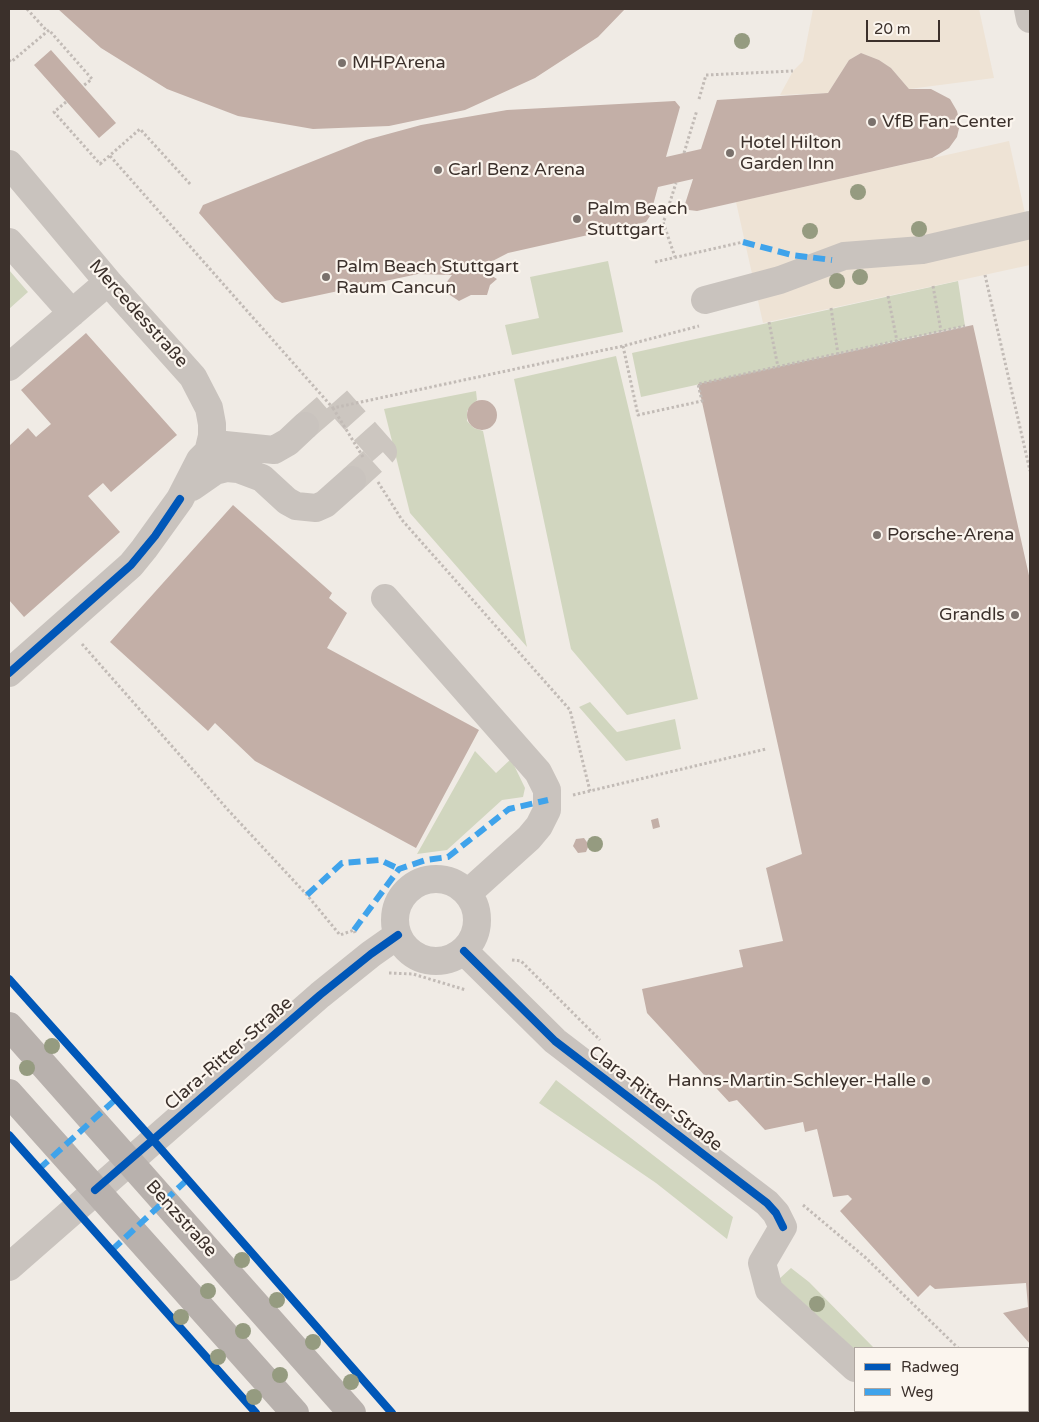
<!DOCTYPE html>
<html>
<head>
<meta charset="utf-8">
<style>
  body { margin:0 }
  #map { position:relative; width:1039px; height:1422px; overflow:hidden; background:#f0ebe5; font-family:"Varela Round",sans-serif }
  canvas { display:block }
  .frame { position:absolute; inset:0; border:10px solid #3b302b; pointer-events:none }
  .legend { position:absolute; left:854px; top:1347px; width:175px; height:65px; box-sizing:border-box; background:#fbf5ee; border:1px solid #aea6a0; margin:0; padding:6px 9px; list-style:none; font-size:15px; color:#3b302b }
  .legend li { display:flex; align-items:center; gap:10px; height:25px }
  .legend b { width:25px; border:1px solid #aea6a0 }
  .scale { position:absolute; left:866px; top:20px; width:74px; height:22px; box-sizing:border-box; border:2px solid #3b302b; border-top:0; padding-left:6px; font-size:15px; line-height:18px; white-space:nowrap; color:#3b302b; -webkit-text-stroke:4px #fbf5ee; paint-order:stroke }
</style>
</head>
<body>
<div id="map">
<canvas width="1039" height="1422"></canvas>
<div class="frame"></div>
<ul class="legend">
<li><b style="height:6px;background:#0057b8"></b>Radweg</li>
<li><b style="height:6px;background:#3fa3eb"></b>Weg</li>
</ul>
<div class="scale">20 m</div>
</div>
<script>
const context = document.querySelector('canvas').getContext('2d');
context.lineJoin = 'round';
function fillPath(path, color) {
  context.fillStyle = color;
  context.fill(path, 'evenodd');
}
function toPath(rows) {
  const path = new Path2D();
  for (const r of rows) {
    if (r.length === 3) {
      path.moveTo(r[0] + r[2], r[1]);
      path.arc(r[0], r[1], r[2], 0, 2 * Math.PI);
      continue;
    }
    path.moveTo(r[0], r[1]);
    for (let i = 2; i < r.length; i += 2) path.lineTo(r[i], r[i + 1]);
  }
  return path;
}
function trace(path, color, width, dash) {
  context.strokeStyle = color;
  context.lineWidth = width;
  context.lineCap = dash ? 'butt' : 'round';
  context.setLineDash(dash || []);
  context.stroke(path);
}
function write(font, color, halo, rows, align = 'center') {
  context.font = font + ' "Varela Round",sans-serif';
  context.lineWidth = 4.5;
  context.setLineDash([]);
  context.textBaseline = 'middle';
  context.strokeStyle = halo;
  context.fillStyle = color;
  for (const [text, x, y, turn = 0] of rows) {
    context.save();
    context.translate(x, y);
    context.rotate((+turn || 0) * Math.PI / 180);
    context.textAlign = isNaN(turn) ? turn : align;
    if (halo) context.strokeText(text, 0, 0);
    context.fillText(text, 0, 0);
    context.restore();
  }
}
const green = toPath([
  [608,261,623,332,512,355,505,325,539,318,530,277],
  [9,270,28,292,9,309],
  [958,281,965,326,641,397,632,353],
  [616,356,698,699,627,715,571,649,514,379],
  [476,391,477,400,467,411,467,421,474,428,483,431,527,647,410,513,384,409],
  [590,702,617,732,675,719,681,749,626,761,579,707],
  [475,751,496,773,511,759,525,788,523,797,502,800,447,850,417,854],
  [556,1080,733,1217,727,1239,656,1183,539,1103],
  [791,1268,809,1282,874,1348,855,1348,855,1350,778,1280]
]);
const plaza = toPath([
  [813,9,979,9,994,78,909,89,891,68,879,60,861,53,849,60,828,93,780,95,793,71,803,61],
  [1009,141,1030,236,1030,265,763,323,736,202]
]);
const building = toPath([
  [58,9,625,9,598,37,535,78,465,110,389,126,313,129,238,116,167,89,101,48],
  [51,50,116,123,99,138,34,65],
  [861,53,879,60,891,68,909,89,931,89,950,99,957,111,960,124,957,137,949,148,932,158,697,211,689,210,685,204,693,179,658,187,650,216,646,222,508,253,479,268,497,279,490,285,487,295,471,295,459,301,450,295,440,291,452,275,418,274,282,303,275,299,199,213,203,205,366,140,421,125,507,110,675,101,680,107,666,157,701,149,717,100,828,93,849,60],
  [973,325,1030,580,1030,1344,1003,1313,1028,1307,1026,1283,935,1289,930,1285,918,1297,840,1211,852,1199,848,1195,833,1197,817,1129,805,1132,803,1122,765,1130,737,1100,729,1102,647,1013,642,989,743,967,739,950,783,941,766,868,802,854,698,384],
  [86,333,177,435,111,492,103,483,88,496,120,532,24,617,9,600,9,446,28,428,36,437,51,424,21,390],
  [482,415,15],
  [233,505,332,593,329,598,347,613,327,648,479,730,416,848,255,761,215,723,208,731,110,642],
  [658,818,660,827,653,829,651,820],
  [584,838,589,845,586,852,578,853,573,846,576,839]
]);
const minorTunnel = toPath([
  [305,426,336,399,383,452,352,480]
]);
const path = toPath([
  [27,9,47,31],
  [9,60,11,62,49,30,92,79,83,86],
  [699,99,706,75,793,71],
  [66,102,54,112,100,164,140,129,191,185],
  [684,153,697,110],
  [110,156,333,408,623,346,699,326],
  [668,208,676,183],
  [665,218,663,222,675,257],
  [655,262,743,242],
  [985,275,1030,471],
  [933,286,941,331],
  [888,296,897,341],
  [831,308,838,354],
  [769,322,778,367],
  [623,346,638,415,702,401,698,384,965,326],
  [333,408,363,457],
  [378,482,402,520,570,710,590,791],
  [82,644,229,811,307,895,340,935,354,930,355,933],
  [573,795,766,749],
  [512,960,521,961,600,1040],
  [389,973,413,974,466,990],
  [803,1205,866,1258,958,1348],
  [1020,1411,1022,1413]
]);
const minor = toPath([
  [1028,9,1030,19],
  [9,164,108,282,193,377,209,408,212,424,212,436,205,465],
  [9,242,72,313],
  [705,300,780,280,844,256,922,250,1030,225],
  [9,367,108,282],
  [192,487,215,471,227,468,238,469,262,478,287,501,296,506,316,508,325,504,352,480],
  [385,598,538,772,547,790,547,810,539,826,529,838,468,893],
  [9,673,131,565,144,549,180,499,200,460,209,451,225,445,274,450,288,442,305,426],
  [436,920,41],
  [464,951,555,1041,767,1203,776,1213,783,1227,762,1263,769,1290,855,1368],
  [9,1267,320,995,371,954,398,935],
  [899,1411,902,1413]
]);
const major = toPath([
  [9,1026,352,1413],
  [9,1093,295,1413]
]);
const quiet = toPath([
  [743,242,792,255,832,260],
  [307,895,342,863,380,860,399,869],
  [354,930,399,869,426,860,448,857,509,809,548,800],
  [39,1169,116,1099],
  [112,1250,188,1179]
]);
const cycleway = toPath([
  [9,673,131,565,155,536,180,499],
  [464,951,555,1041,767,1203,776,1213,783,1227],
  [9,979,153,1140,392,1413],
  [9,1135,256,1413],
  [95,1190,320,995,371,954,398,935]
]);
const trees = [
  [742,41],
  [858,192],
  [919,229],
  [810,231],
  [860,277],
  [837,281],
  [595,844],
  [52,1046],
  [27,1068],
  [242,1260],
  [208,1291],
  [277,1300],
  [817,1304],
  [181,1317],
  [243,1331],
  [313,1342],
  [218,1357],
  [280,1375],
  [351,1382],
  [254,1397]
];
const markers = [
  [342,63,5,"#7a716c"],
  [872,122,5,"#7a716c"],
  [730,153,5,"#7a716c"],
  [438,170,5,"#7a716c"],
  [577,219,5,"#7a716c"],
  [326,277,5,"#7a716c"],
  [877,535,5,"#7a716c"],
  [1015,615,5,"#7a716c"],
  [926,1081,5,"#7a716c"]
];
const poiNames = [
  ["MHPArena",352,63],
  ["VfB Fan-Center",882,122],
  ["Hotel Hilton",740,143],
  ["Garden Inn",740,164],
  ["Carl Benz Arena",448,170],
  ["Palm Beach",587,209],
  ["Stuttgart",587,230],
  ["Palm Beach Stuttgart",336,267],
  ["Raum Cancun",336,288],
  ["Porsche-Arena",887,535],
  ["Grandls",1005,615,"right"],
  ["Hanns-Martin-Schleyer-Halle",916,1081,"right"]
];
const streetNames = [
  ["Mercedesstraße",138,314,48],
  ["Clara-Ritter-Straße",229,1054,-41],
  ["Clara-Ritter-Straße",655,1099,37],
  ["Benzstraße",181,1219,48]
];
fillPath(green, '#d1d6bf');
fillPath(plaza, '#eee3d5');
fillPath(building, '#c3afa7');
trace(minorTunnel, '#ccc6c0', 28, [28, 14]);
trace(path, '#c2bbb6', 3, [2.5, 2.5]);
trace(minor, '#c9c3be', 28);
trace(major, '#b8b1ad', 28);
trace(quiet, '#3fa3eb', 6, [12, 6]);
trace(cycleway, '#0057b8', 8);
context.fillStyle = '#959b80';
for (const [x, y] of trees) {
  context.beginPath();
  context.arc(x, y, 8, 0, 2 * Math.PI);
  context.fill();
}
for (const [x, y, r, color] of markers) {
  const dot = new Path2D();
  dot.arc(x, y, r, 0, 2 * Math.PI);
  context.fillStyle = color;
  context.fill(dot);
  trace(dot, '#fbf5ee', 2);
}
write('18px', '#3b302b', '#fbf5ee', poiNames, 'left');
write('18px', '#3b302b', '#fbf5ee', streetNames);
</script>
</body>
</html>
